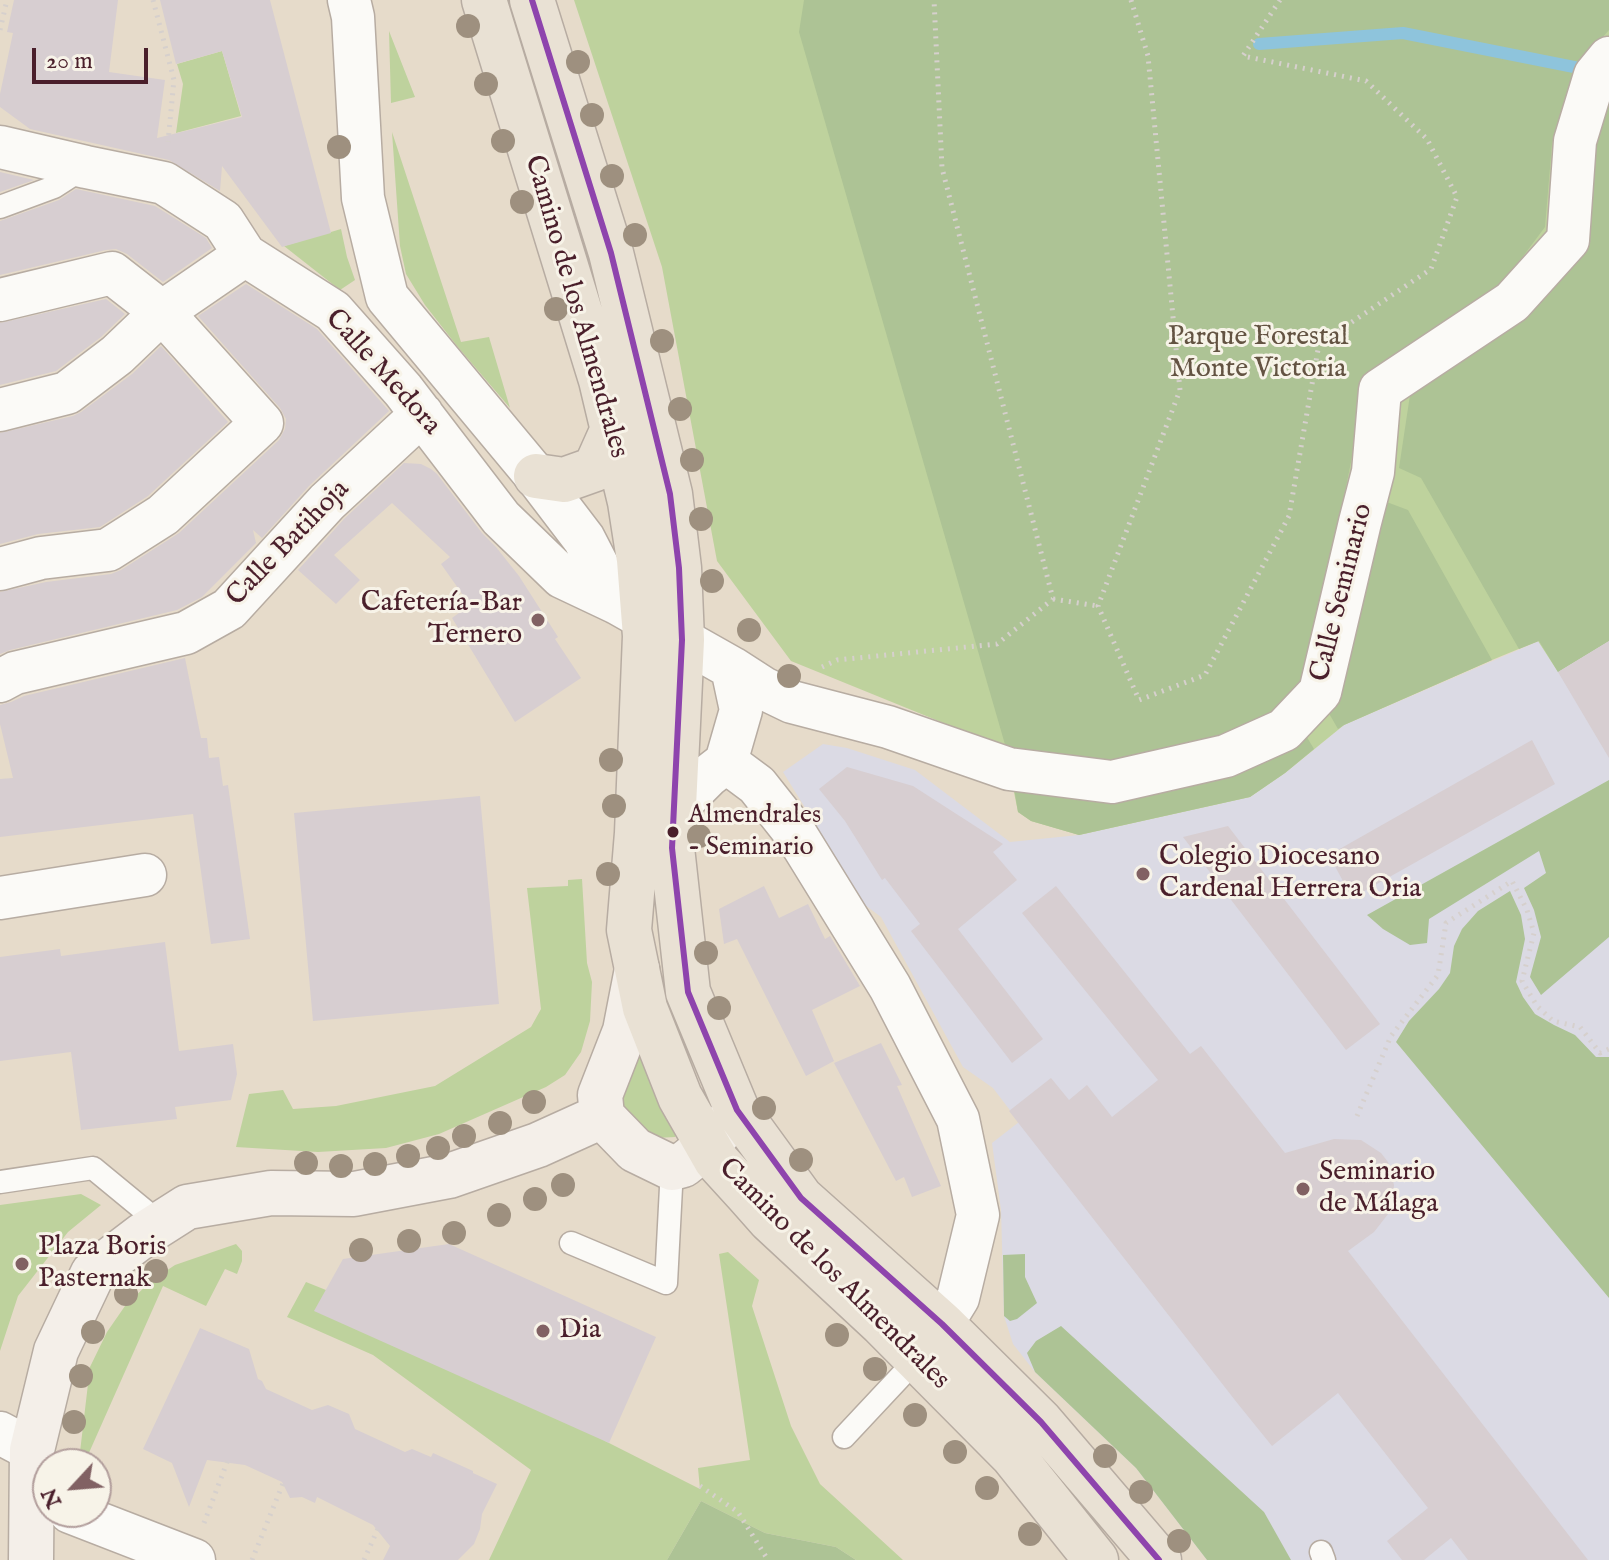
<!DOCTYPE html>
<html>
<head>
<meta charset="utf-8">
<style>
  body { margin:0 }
  #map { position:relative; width:1609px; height:1560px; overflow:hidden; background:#e6dbca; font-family:"IM FELL English",serif }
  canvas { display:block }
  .north { position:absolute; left:32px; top:1448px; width:80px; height:80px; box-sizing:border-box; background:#f7f3e8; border:2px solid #b29e9c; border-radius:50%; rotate:244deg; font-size:22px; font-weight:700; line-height:32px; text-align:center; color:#4a1f2b }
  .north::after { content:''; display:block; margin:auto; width:28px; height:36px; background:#816163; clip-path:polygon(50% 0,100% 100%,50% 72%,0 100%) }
  .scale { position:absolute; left:32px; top:48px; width:116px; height:36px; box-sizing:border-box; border:4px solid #4a1f2b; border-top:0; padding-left:10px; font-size:24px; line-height:28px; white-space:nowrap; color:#4a1f2b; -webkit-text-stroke:6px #f7f3e8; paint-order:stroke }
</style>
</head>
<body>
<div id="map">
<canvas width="1609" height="1560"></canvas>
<div class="north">N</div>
<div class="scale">20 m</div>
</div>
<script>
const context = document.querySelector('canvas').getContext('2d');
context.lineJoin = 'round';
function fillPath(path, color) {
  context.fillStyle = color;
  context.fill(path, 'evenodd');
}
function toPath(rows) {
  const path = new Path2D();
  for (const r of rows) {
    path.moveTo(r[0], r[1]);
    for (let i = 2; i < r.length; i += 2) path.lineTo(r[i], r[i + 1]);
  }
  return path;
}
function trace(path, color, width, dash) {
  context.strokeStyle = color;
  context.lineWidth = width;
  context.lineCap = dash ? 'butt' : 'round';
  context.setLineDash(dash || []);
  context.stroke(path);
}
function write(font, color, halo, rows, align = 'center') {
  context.font = font + ' "IM FELL English",serif';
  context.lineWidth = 6;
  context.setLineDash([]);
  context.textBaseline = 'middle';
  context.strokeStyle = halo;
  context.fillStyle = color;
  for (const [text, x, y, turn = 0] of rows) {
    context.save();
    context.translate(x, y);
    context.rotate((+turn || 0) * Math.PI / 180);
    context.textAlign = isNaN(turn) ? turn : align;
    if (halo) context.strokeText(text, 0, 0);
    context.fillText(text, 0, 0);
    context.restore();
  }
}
const built = toPath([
  [1539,641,1609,641,1609,1560,1207,1560,1136,1468,1035,1372,1013,1344,1004,1316,1001,1210,992,1143,1019,1122,993,1088,963,1067,881,917,865,905,783,772,823,744,847,748,915,770,1010,842,1079,835,1250,797,1285,773,1344,725]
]);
const green = toPath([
  [574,0,1609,0,1609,641,1558,672,1538,641,1492,660,1344,725,1285,773,1250,797,1079,835,1031,821,1018,812,1005,748,791,661,717,561,662,267],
  [389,31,415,97,391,103],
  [222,51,241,116,176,133,183,84,177,64],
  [392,132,461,342,489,337,510,408,457,346,425,305,406,274,400,246],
  [341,229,347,257,355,280,340,290,284,246],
  [582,879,587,963,592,982,590,1021,581,1052,565,1075,546,1087,439,1134,386,1148,318,1152,236,1147,249,1094,283,1090,293,1109,336,1106,435,1086,531,1027,541,1009,527,888,568,886,568,880],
  [641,1046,678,1133,675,1137,656,1138,643,1134,621,1105,624,1079],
  [81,1194,101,1205,68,1232,18,1296,0,1351,0,1205],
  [236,1244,242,1251,242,1261,237,1274,225,1269,206,1306,163,1286,88,1455,80,1452,90,1367,107,1332,125,1306,151,1281,175,1265],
  [728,1252,759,1280,752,1306,791,1426,820,1484,903,1560,856,1560,836,1547,765,1533,701,1501,667,1560,489,1560,531,1470,373,1355,287,1317,306,1282,326,1290,609,1443,700,1489,698,1468,750,1460,719,1254]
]);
const forest = toPath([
  [804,0,1609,0,1609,30,1574,70,1552,144,1545,227,1500,287,1368,377,1342,507,1305,676,1270,720,1222,742,1125,765,1006,748,799,32],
  [1609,98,1609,641,1558,672,1539,641,1519,649,1421,478,1399,468,1410,395,1520,315,1595,151],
  [1384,501,1408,510,1492,660,1344,725,1338,729,1327,710],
  [1302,729,1314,749,1285,773,1250,797,1079,835,1031,821,1018,812,1012,776,1099,799],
  [1609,780,1609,937,1541,995,1530,977,1541,937,1534,910,1524,888,1546,873,1539,851,1429,919,1427,943,1410,945,1383,929,1367,915],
  [1510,891,1521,915,1525,939,1516,982,1523,997,1535,1014,1554,1025,1575,1035,1596,1057,1609,1057,1609,1298,1396,1042,1409,1021,1439,989,1450,973,1454,946,1462,929,1478,911],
  [1025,1254,1025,1277,1037,1303,1017,1319,1010,1321,1004,1316,1003,1255],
  [1061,1326,1264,1512,1291,1560,1207,1560,1136,1468,1035,1372,1027,1353,1036,1341],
  [701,1501,765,1533,836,1547,856,1560,667,1560]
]);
const stream = toPath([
  [1259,44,1403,33,1579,68]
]);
const building = toPath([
  [14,0,118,0,109,72,165,80,157,138,242,117,222,51,176,64,160,0,270,0,331,233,282,247,222,166,220,191,169,160,30,129,0,107,0,94,13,33,7,32],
  [0,172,34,180,0,192],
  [76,189,155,206,206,238,212,248,163,282,127,254,116,249,106,250,0,275,0,221,59,200],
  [246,284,317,329,389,411,309,486,262,538,253,530,256,543,202,597,177,610,10,650,0,654,0,592,46,582,111,574,121,570,179,533,279,440,285,429,286,419,280,408,198,316],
  [106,299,125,314,101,337,56,371,0,385,0,323],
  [161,346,228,422,148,496,100,527,38,534,0,544,0,433,73,416,81,412,132,374],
  [404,463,421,464,431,469,437,474,482,533,496,547,519,576,558,637,555,639,581,678,515,722,452,618,470,605,441,564,450,557,392,503,334,555,360,580,336,604,298,570,344,519],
  [1609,641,1609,758,1558,672],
  [185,658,201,738,207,738,209,758,219,757,223,786,228,785,250,939,211,944,193,814,0,837,0,779,13,778,0,724,0,705,11,702,24,696],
  [1532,740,1555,784,1352,898,1329,855],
  [847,767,913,786,1003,844,993,852,1017,880,958,929,1043,1039,1012,1063,911,931,920,924,885,878,882,880,845,821,819,789],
  [480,796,499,1004,313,1021,294,813],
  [1228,826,1380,1024,1346,1050,1183,837],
  [764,886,779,918,808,904,825,939,830,936,860,986,812,1010,834,1061,806,1076,737,939,724,944,719,909],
  [1056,886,1190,1054,1201,1046,1285,1153,1334,1139,1361,1140,1381,1153,1388,1162,1394,1185,1392,1209,1374,1232,1348,1251,1588,1560,1468,1560,1451,1538,1424,1560,1402,1560,1387,1541,1428,1508,1338,1393,1272,1446,1238,1404,1009,1111,1051,1078,1069,1100,1087,1085,1112,1117,1158,1080,1022,913],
  [165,942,179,1051,233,1044,237,1074,231,1100,175,1107,177,1119,81,1130,71,1052,0,1061,0,957,60,949,61,956],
  [881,1043,902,1085,897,1086,941,1186,912,1197,904,1177,896,1181,834,1063],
  [449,1244,656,1337,609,1443,314,1311,343,1259],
  [200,1328,249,1349,258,1379,262,1381,266,1389,312,1410,328,1405,349,1414,355,1429,405,1452,412,1449,431,1457,433,1453,473,1471,473,1473,497,1484,482,1514,480,1529,474,1544,458,1560,383,1560,390,1546,373,1525,317,1497,315,1503,302,1497,290,1498,282,1482,245,1465,207,1460,189,1507,172,1463,143,1449]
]);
const path = toPath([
  [153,0,174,80,168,142],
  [1131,0,1148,56,1180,390,1098,606,1139,700,1205,675,1289,516,1319,344,1431,269,1457,197,1427,139,1366,81,1243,56,1280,0],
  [0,30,7,0],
  [1053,599,1098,606],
  [822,667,837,660,997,644,1053,599,942,168,934,0],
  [1357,1116,1391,1036,1438,975,1446,923,1512,881,1527,910,1534,933,1522,981,1537,1006,1553,1021,1580,1027,1600,1053,1609,1049],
  [700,1486,738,1512,768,1560],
  [204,1523,229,1457],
  [252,1560,284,1481],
  [364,1560,380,1524]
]);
const lane = toPath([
  [0,207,54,187,85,167],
  [0,1182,93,1168,161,1224],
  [571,1243,666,1283,672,1168],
  [844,1437,917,1359],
  [1321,1552,1324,1560]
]);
const street = toPath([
  [349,0,353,17,363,198,387,297,536,476,584,539,617,603],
  [0,147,86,167,164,183,223,221,245,255,333,311,403,390,501,518,562,577,617,603,732,668,763,688,792,702,888,727,1009,769,1112,782,1226,756,1284,730,1320,692,1360,522,1373,472,1380,390,1512,302,1568,240,1575,141,1595,75,1609,58],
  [0,300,112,273,162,312,262,423,163,515,108,550,41,558,0,569],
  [0,410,67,393,117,355,162,312,245,255],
  [0,681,15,673,186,633,229,609,327,502,422,414],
  [726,762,757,785,795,833,890,987,958,1119,978,1215,958,1298,942,1324],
  [675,809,708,776,726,762,741,710,732,668],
  [0,898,145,875],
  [0,1433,32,1450],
  [70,1512,194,1560]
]);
const secondary = toPath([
  [637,969,625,1031,600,1095,602,1116,635,1150,672,1168,683,1165,708,1145,732,1117],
  [31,1560,32,1450,56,1351,93,1273,143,1235,187,1207,271,1193,354,1194,449,1176,538,1145,602,1116]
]);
const primary = toPath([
  [484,0,601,380,630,502,639,560,645,636,637,833,629,930,645,1008,680,1097,716,1160,747,1194,770,1220,882,1324,1013,1456,1096,1560],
  [532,0,611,253,670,494,679,568,682,640,672,848,688,992,737,1110,801,1198,942,1324,1041,1422,1159,1560],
  [536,476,564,480,595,469,612,431]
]);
const bus1 = toPath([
  [532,0,611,253,670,494,679,568,682,640,672,848,688,992,737,1110,801,1198,942,1324,1041,1422,1159,1560]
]);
const trees = [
  [468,26],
  [578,62],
  [486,84],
  [592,115],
  [503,141],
  [339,147],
  [612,176],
  [522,202],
  [635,235],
  [556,309],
  [662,341],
  [680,409],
  [692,460],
  [701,519],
  [712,581],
  [749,630],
  [789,676],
  [611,760],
  [614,806],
  [699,836],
  [608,874],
  [706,953],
  [719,1008],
  [534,1102],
  [764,1108],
  [500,1123],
  [464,1136],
  [438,1148],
  [408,1156],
  [801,1160],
  [306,1163],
  [375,1164],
  [341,1166],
  [563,1185],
  [535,1199],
  [499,1215],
  [454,1233],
  [409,1241],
  [361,1250],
  [156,1271],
  [126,1294],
  [93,1332],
  [837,1335],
  [875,1369],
  [81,1376],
  [915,1415],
  [74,1422],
  [955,1452],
  [1105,1456],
  [987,1488],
  [1141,1492],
  [1030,1534],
  [1179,1541]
];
const markers = [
  [538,620,8,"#816163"],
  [673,832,7,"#4a1f2b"],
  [1143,874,8,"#816163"],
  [1303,1189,8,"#816163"],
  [22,1264,8,"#816163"],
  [543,1331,8,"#816163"]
];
const busNames = [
  ["Almendrales",688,817],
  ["- Seminario",688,849]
];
const streetNames = [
  ["Camino de los Almendrales",575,307,74],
  ["Calle Medora",382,373,48],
  ["Calle Batihoja",289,544,-46],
  ["Calle Seminario",1343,593,-76],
  ["Camino de los Almendrales",833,1275,45]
];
const parkNames = [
  ["Parque Forestal",1258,338],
  ["Monte Victoria",1258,370]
];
const poiNames = [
  ["Cafetería-Bar",522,604,"right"],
  ["Ternero",522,636,"right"],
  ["Colegio Diocesano",1159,858],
  ["Cardenal Herrera Oria",1159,890],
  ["Seminario",1319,1173],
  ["de Málaga",1319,1205],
  ["Plaza Boris",38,1248],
  ["Pasternak",38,1280],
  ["Dia",559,1331]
];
fillPath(built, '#dbdae4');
fillPath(green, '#bed29d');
fillPath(forest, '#adc395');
trace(stream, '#8ec4dc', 12);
fillPath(building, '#d7ced1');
trace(lane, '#b7aca2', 25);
trace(street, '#b7aca2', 45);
trace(secondary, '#b7aca2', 47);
trace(primary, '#b7aca2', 47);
trace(path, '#d6d0cd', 5, [2, 6]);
trace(lane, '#fbfaf7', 22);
trace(street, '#fbfaf7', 42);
trace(secondary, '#f4efe9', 44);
trace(primary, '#e9e1d4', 44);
trace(bus1, '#8e44ad', 6);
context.fillStyle = '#9e907f';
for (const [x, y] of trees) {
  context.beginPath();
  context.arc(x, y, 12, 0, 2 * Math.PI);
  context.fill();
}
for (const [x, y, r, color] of markers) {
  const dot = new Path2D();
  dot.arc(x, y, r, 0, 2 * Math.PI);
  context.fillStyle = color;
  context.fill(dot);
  trace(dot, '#f7f3e8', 3);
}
write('26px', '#4a1f2b', '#f7f3e8', busNames, 'left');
write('28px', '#4a1f2b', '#f7f3e8', streetNames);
write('28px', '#635342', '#f7f3e8', parkNames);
write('28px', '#4a1f2b', '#f7f3e8', poiNames, 'left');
</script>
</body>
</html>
